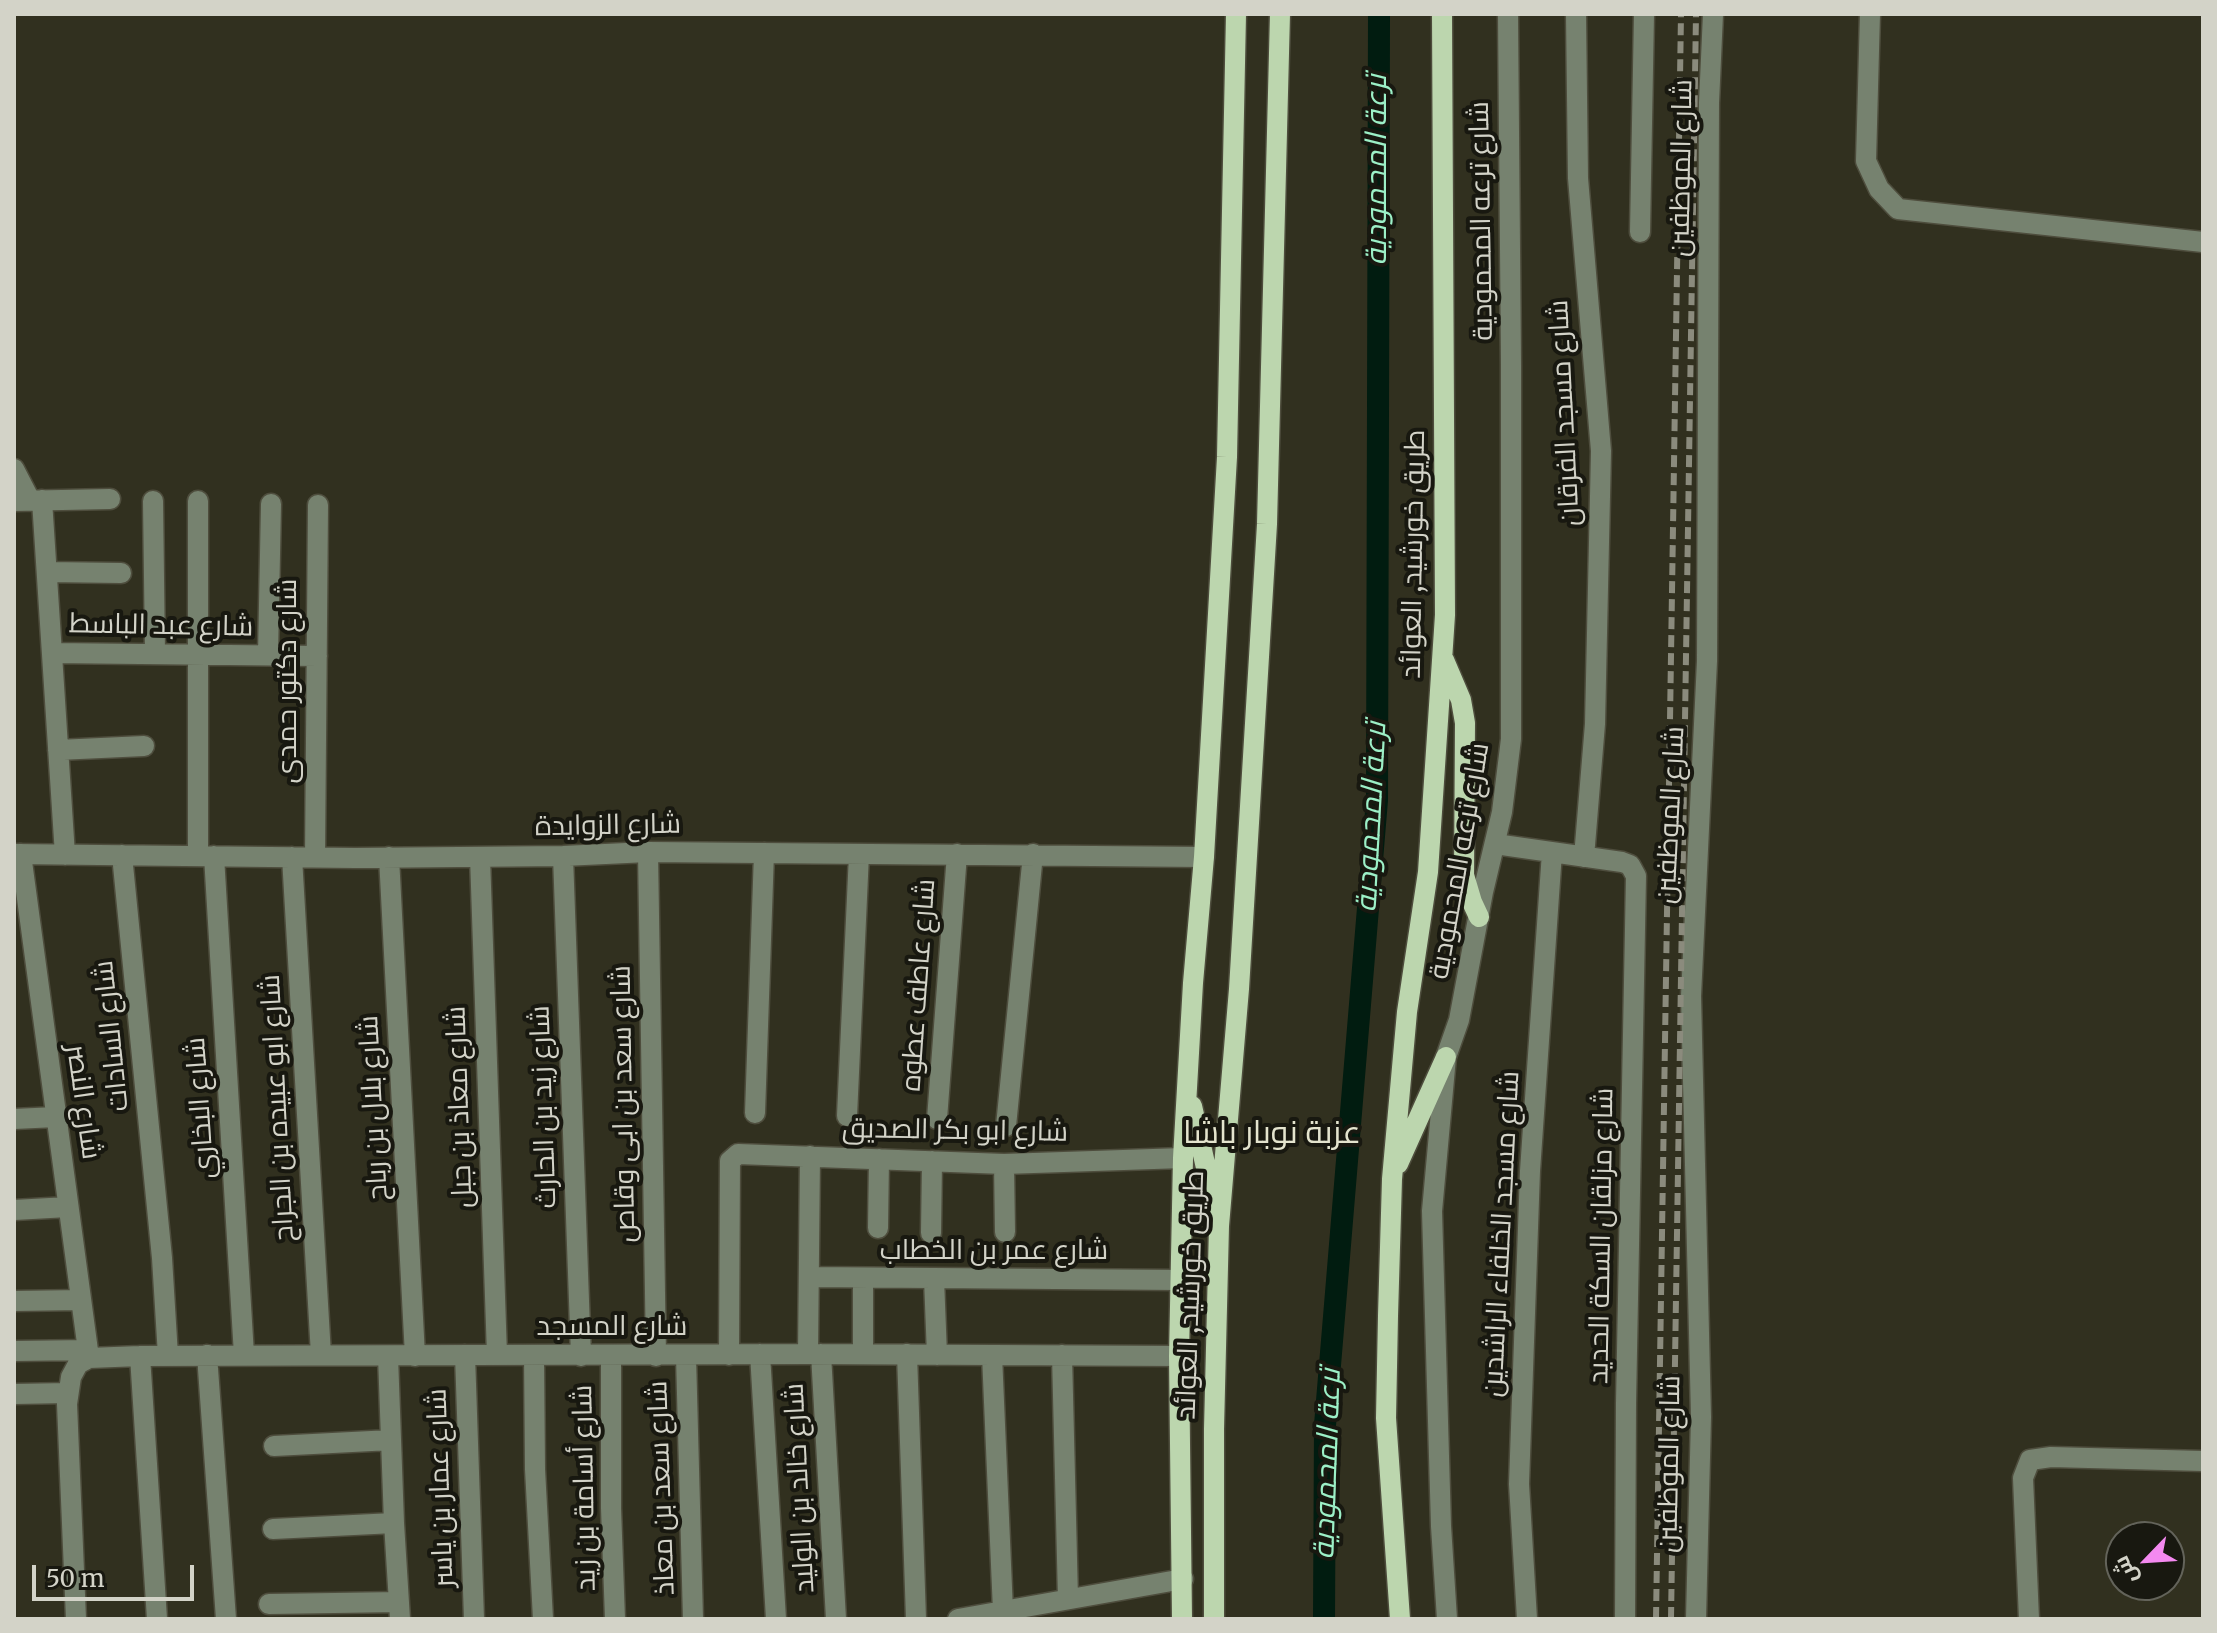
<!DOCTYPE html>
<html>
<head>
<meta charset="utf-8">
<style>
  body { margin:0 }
  #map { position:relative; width:2217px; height:1633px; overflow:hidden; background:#31301f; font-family:Merriweather,Cairo,serif }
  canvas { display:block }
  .frame { position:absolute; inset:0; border:16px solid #d3d3c8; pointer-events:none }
  .north { position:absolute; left:2105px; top:1521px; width:80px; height:80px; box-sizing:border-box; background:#181810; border:2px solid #63635a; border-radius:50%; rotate:245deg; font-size:22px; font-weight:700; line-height:32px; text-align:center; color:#d3d3c8 }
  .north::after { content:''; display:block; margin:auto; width:28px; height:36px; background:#f489f0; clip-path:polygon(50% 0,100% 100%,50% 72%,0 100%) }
  .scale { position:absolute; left:32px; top:1565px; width:162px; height:36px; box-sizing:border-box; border:4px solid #d3d3c8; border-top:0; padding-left:10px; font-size:24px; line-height:28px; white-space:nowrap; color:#d3d3c8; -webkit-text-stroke:6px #181810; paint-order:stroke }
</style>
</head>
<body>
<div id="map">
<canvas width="2217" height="1633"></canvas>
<div class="frame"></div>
<div class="north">ش</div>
<div class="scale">50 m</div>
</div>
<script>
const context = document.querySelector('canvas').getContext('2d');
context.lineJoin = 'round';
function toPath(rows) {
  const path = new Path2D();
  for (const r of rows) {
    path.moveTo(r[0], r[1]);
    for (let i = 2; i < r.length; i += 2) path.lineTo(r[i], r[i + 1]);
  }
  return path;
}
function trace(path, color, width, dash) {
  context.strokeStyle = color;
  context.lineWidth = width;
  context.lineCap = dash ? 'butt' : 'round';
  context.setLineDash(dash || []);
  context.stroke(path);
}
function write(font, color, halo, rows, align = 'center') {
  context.font = font + ' Merriweather,Cairo,serif';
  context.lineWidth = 8;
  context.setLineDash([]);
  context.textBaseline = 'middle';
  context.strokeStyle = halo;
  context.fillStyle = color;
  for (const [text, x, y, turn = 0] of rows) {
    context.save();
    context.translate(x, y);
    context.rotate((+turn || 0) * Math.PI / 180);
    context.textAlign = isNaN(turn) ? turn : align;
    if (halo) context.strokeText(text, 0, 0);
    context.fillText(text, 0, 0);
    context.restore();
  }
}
const canal = toPath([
  [1324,1619,1325,1425,1377,800,1379,14]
]);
const minor = toPath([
  [1576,14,1578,178,1601,451,1595,724,1584,857],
  [1870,14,1866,161,1879,189,1898,209,2203,242],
  [1640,232,1644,14],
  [14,469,30,500],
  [42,500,65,855],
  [14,501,110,499],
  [153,501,155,653],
  [198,501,198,856],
  [47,572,121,573],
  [52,653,317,656],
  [268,655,271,504],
  [58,750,144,746],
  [1495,844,1622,862,1630,865,1636,876,1626,1404,1625,1619],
  [648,852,656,1356],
  [14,854,355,858,563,856,648,852,1204,857],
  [21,854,89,1358],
  [122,855,162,1258,168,1356],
  [214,856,244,1355],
  [563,856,581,1356],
  [292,857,321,1355],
  [315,857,318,505],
  [389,857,415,1356],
  [480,857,497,1355],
  [755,1113,764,853],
  [847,1116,859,854],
  [14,1119,56,1117],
  [937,1119,957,854],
  [1006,1126,1033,854],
  [1004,1164,1005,1232],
  [14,1210,68,1207],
  [878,1228,879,1159],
  [931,1233,932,1161],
  [809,1277,1179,1280],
  [863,1278,863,1354],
  [934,1279,937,1355],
  [14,1301,81,1300],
  [14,1351,88,1350],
  [760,1354,776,1619],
  [808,1354,810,1156],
  [821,1354,836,1619],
  [907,1354,916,1619],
  [207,1355,226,1619],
  [465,1355,474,1619],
  [534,1355,535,1469,543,1619],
  [729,1355,730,1161,738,1154,1004,1164,1183,1158],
  [992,1355,1003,1611],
  [1062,1355,1068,1599],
  [140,1356,157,1619],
  [388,1356,394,1523,400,1619],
  [611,1356,611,1508,615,1619],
  [686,1356,693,1619],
  [14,1394,68,1393],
  [274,1446,391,1440],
  [273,1529,394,1523],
  [269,1604,399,1602],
  [76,1619,67,1404,71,1377,78,1364,89,1358,140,1356,808,1354,1179,1356],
  [958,1619,1183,1579],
  [1447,1619,1441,1526,1432,1211,1446,1057,1459,1020,1483,892,1502,812,1511,739,1511,365,1508,14],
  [1527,1619,1519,1484,1530,1171,1552,852],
  [1696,1619,1701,1417,1691,996,1707,661,1709,103,1713,14],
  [2029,1619,2023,1478,2030,1460,2051,1457,2203,1461]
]);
const major = toPath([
  [1444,660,1461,700,1465,723,1464,875,1472,902,1479,917],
  [1192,1106,1214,1203],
  [1398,1164,1446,1057],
  [1182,1619,1179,1356,1183,1158,1193,983,1204,857,1227,457,1236,14],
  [1214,1619,1214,1429,1219,1226,1239,989,1267,524,1280,14],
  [1400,1619,1386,1418,1388,1316,1392,1179,1407,1012,1428,872,1445,615,1442,14]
]);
const rail = toPath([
  [1656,1619,1681,14],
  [1671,1619,1696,14]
]);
const streetNames = [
  ["شارع الموظفين",1682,168,-89],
  ["شارع ترعه المحمودية",1482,221,-91],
  ["شارع مسجد الفرقان",1565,413,-93],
  ["طريق خورشيد, العوائد",1414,554,-89],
  ["شارع عبد الباسط",161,626,1],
  ["شارع دكتور حمدى",288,681,-90],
  ["شارع الموظفين",1671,815,-87],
  ["شارع الزوايدة",608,826,-1],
  ["شارع ترعه المحمودية",1460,861,-80],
  ["شارع عاطف عطوه",919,985,-86],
  ["شارع السادات",112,1036,-96],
  ["شارع النصر",83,1102,82],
  ["شارع سعد بن ابى وقاص",624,1104,-91],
  ["شارع معاذ بن جبل",460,1107,-92],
  ["شارع زيد بن الحارث",544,1107,-92],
  ["شارع البخاري",201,1108,-94],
  ["شارع ابو عبيده بن الجراح",278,1108,-93],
  ["شارع بلال بن رباح",374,1108,-93],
  ["شارع ابو بكر الصديق",955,1131,1],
  ["شارع مسجد الخلفاء الراشدين",1502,1234,-87],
  ["شارع مزلقان السكة الحديد",1602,1236,-89],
  ["شارع عمر بن الخطاب",994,1251],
  ["طريق خورشيد, العوائد",1191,1295,-88],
  ["شارع المسجد",612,1327],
  ["شارع الموظفين",1670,1464,-89],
  ["شارع عمار بن ياسر",441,1488,-92],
  ["شارع أسامة بن زيد",585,1488,-91],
  ["شارع سعد بن معاذ",662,1488,-92],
  ["شارع خالد بن الوليد",800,1488,-93]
];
const waterNames = [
  ["ترعة المحمودية",1378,170,-90],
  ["ترعة المحمودية",1372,817,-87],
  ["ترعة المحمودية",1328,1464,-88]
];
const quarterNames = [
  ["عزبة نوبار باشا",1272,1134]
];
trace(canal, '#011c10', 22);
trace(minor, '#4e4d3d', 23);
trace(major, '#4e4d3d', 23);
trace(minor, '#76826f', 20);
trace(major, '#bcd6ae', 20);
trace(rail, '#8b8b7d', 6, [12, 6]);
write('28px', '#d3d3c8', '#181810', streetNames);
write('italic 30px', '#9cf0c7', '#181810', waterNames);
write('32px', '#e4e4ce', '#181810', quarterNames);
</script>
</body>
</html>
